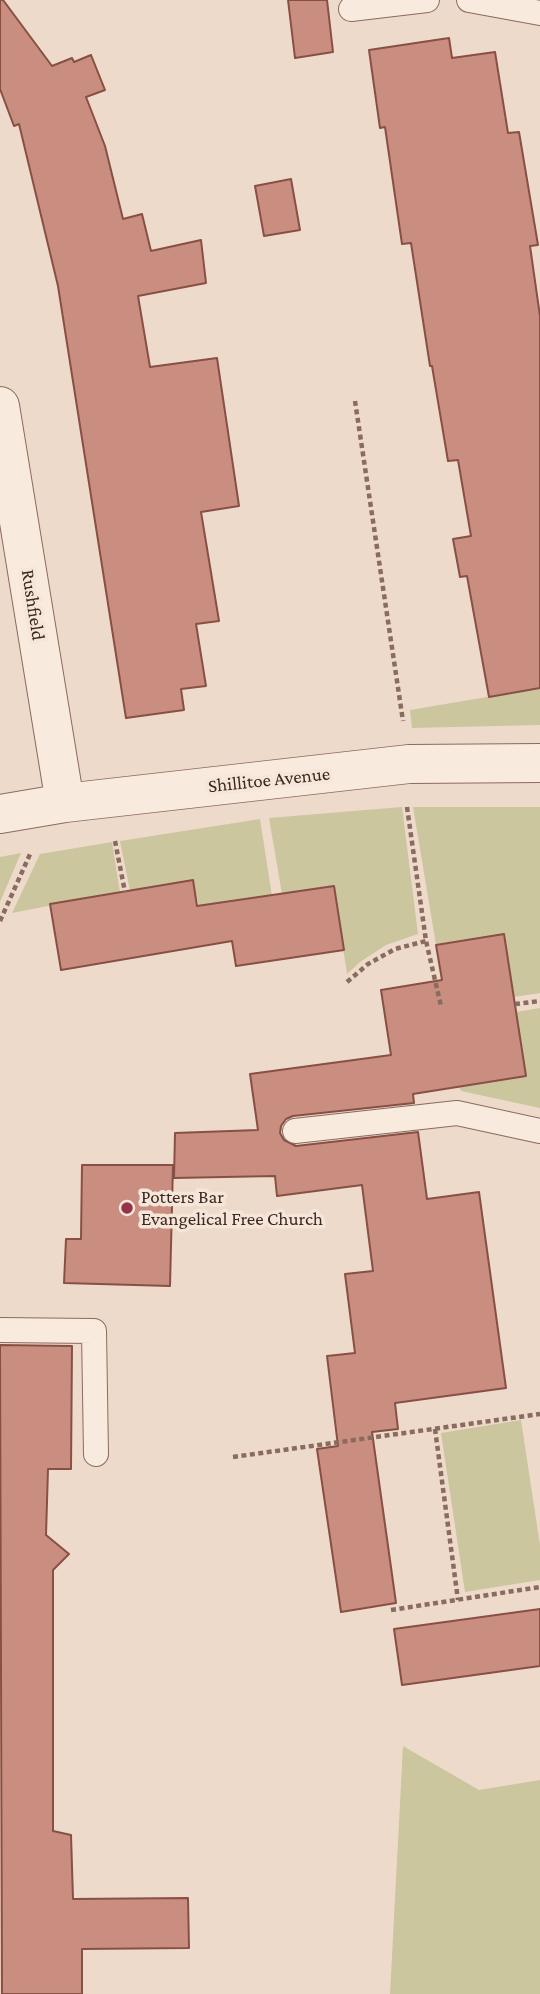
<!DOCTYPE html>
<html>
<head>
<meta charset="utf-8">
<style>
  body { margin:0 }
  canvas { display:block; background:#eddaca }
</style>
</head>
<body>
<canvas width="540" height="1994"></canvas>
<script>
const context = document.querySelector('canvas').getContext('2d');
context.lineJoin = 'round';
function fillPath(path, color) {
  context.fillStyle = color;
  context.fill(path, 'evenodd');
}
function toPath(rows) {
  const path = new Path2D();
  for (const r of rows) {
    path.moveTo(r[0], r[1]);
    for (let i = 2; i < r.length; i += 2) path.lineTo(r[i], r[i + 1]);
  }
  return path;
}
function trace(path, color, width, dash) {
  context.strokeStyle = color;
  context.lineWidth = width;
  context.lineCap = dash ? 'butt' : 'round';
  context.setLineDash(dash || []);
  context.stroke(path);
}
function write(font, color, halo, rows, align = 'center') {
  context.font = font + ' "Crimson Pro",serif';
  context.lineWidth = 7;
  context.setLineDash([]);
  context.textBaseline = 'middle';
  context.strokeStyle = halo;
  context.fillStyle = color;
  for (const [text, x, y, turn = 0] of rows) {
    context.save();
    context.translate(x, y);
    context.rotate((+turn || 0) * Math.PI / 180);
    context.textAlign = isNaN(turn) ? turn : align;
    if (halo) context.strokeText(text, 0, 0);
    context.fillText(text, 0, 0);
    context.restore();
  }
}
const green = toPath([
  [540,688,540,725,412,728,410,710],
  [402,807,418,934,386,945,360,962,347,974,334,887,282,894,269,818],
  [413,807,540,807,540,993,514,997,504,934,436,945],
  [260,819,272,896,200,910,193,881,130,891,120,841],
  [112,842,120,892,12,913,40,854],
  [21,853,0,902,0,857],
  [540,1008,540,1108,461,1091,459,1087,526,1076,516,1012],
  [521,1420,540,1545,540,1580,465,1592,441,1433],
  [403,1746,479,1790,540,1780,540,1994,390,1994]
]);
const building = toPath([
  [0,0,3,0,52,66,72,58,74,62,91,55,105,90,86,97,105,146,123,219,142,214,151,251,201,240,206,283,138,296,150,367,217,358,239,506,201,512,219,621,196,624,206,686,181,689,184,710,126,718,58,286,19,124,14,126,0,89,0,0],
  [288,0,327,0,333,52,295,58,288,0],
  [449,38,452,58,495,52,508,133,519,132,538,245,530,246,540,316,540,688,489,697,467,576,460,577,453,539,471,536,458,460,448,461,432,366,430,366,411,243,402,244,385,127,380,128,369,50,449,38],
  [291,179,300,230,264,236,255,186,291,179],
  [193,880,197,906,334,886,344,950,236,966,232,941,61,970,50,904,193,880],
  [504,934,526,1076,413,1094,414,1103,293,1116,286,1119,281,1126,280,1133,284,1140,296,1146,418,1132,427,1199,479,1192,506,1388,395,1403,398,1429,372,1432,396,1603,341,1612,317,1449,338,1446,327,1356,355,1353,345,1274,373,1271,362,1185,277,1196,275,1176,174,1178,175,1133,258,1130,250,1074,391,1055,381,990,442,980,436,945,504,934],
  [82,1165,173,1165,170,1286,64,1283,66,1239,81,1239,82,1165],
  [0,1345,72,1346,71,1469,48,1469,46,1535,69,1554,53,1570,53,1831,71,1835,73,1899,188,1898,189,1948,82,1949,82,1994,2,1994,0,1345],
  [540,1609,540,1666,402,1685,394,1629,540,1609]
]);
const path = toPath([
  [355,401,403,721],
  [407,807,426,941,441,1006],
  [115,841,125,892],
  [0,921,31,852],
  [347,982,368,964,395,949,426,941],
  [515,1004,540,1001],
  [435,1429,458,1600],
  [233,1457,540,1414],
  [391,1610,540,1587]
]);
const service = toPath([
  [469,0,540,13],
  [351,9,427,0],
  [295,1131,457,1113,540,1131],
  [0,1330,94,1331,96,1454]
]);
const minor = toPath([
  [0,406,65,803],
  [0,814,65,803,409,764,540,763]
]);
const markers = [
  [127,1208,7,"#96314a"]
];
const streetNames = [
  ["Rushfield",33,605,81],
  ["Shillitoe Avenue",269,780,-6]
];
const poiNames = [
  ["Potters Bar",141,1197],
  ["Evangelical Free Church",141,1219]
];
fillPath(green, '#ccc69e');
fillPath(building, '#ca8e81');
trace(building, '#885045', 2);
trace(service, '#8a6b5f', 26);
trace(minor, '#8a6b5f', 40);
trace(path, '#8a6b5f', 4.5, [5, 3.5]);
trace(service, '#f8eadd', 24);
trace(minor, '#f8eadd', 38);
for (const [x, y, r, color] of markers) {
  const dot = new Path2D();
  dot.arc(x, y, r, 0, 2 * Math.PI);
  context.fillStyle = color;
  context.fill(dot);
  trace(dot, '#f5e6d9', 2.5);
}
write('19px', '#3b2821', '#f5e6d9', streetNames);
write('19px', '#3b2821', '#f5e6d9', poiNames, 'left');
</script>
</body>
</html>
